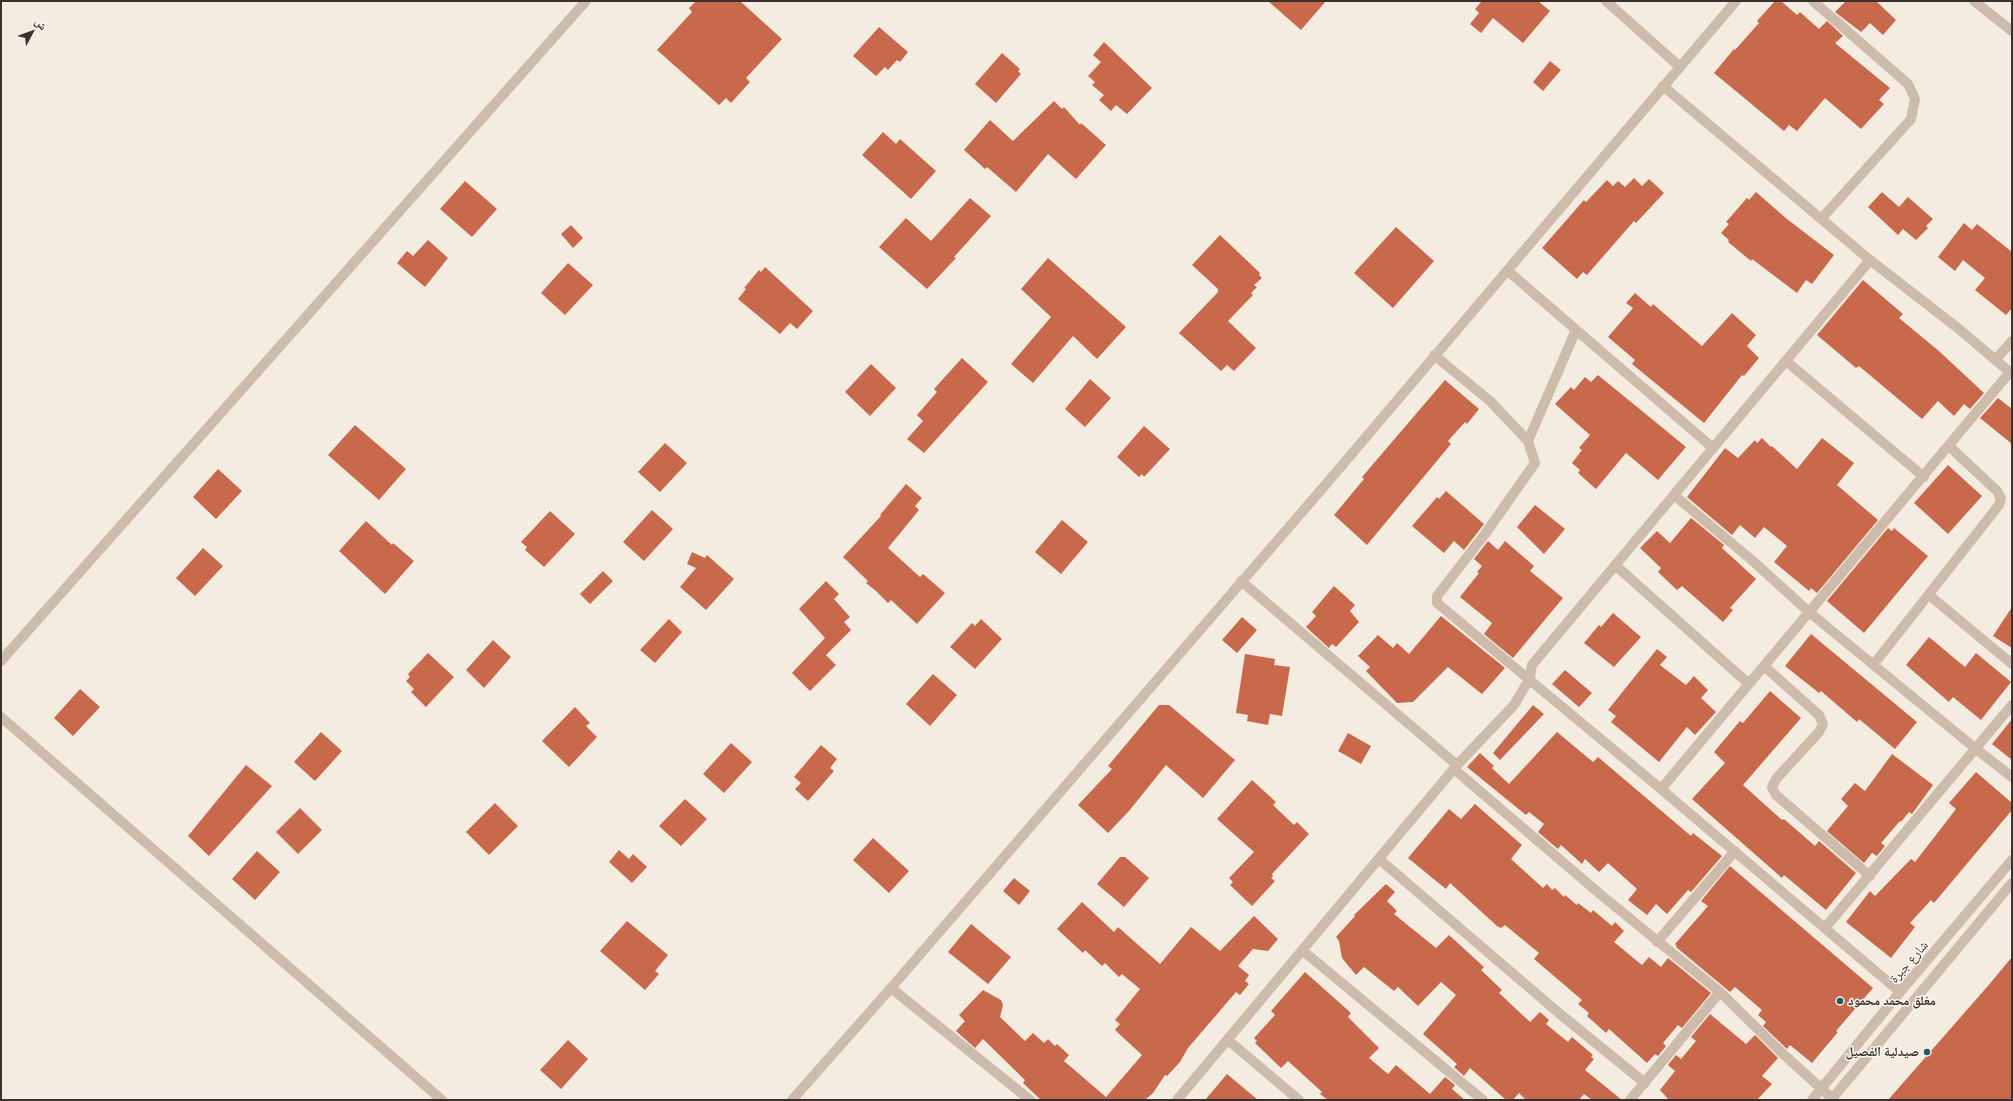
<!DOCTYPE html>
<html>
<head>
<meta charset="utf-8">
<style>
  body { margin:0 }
  #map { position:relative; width:2013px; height:1101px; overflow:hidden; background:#f4ebe1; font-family:Inter,"Noto Naskh Arabic",sans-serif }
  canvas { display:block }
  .frame { position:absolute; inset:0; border:2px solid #3b302b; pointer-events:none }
  .north { position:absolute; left:12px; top:12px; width:40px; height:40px; -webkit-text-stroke:3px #fbf5ee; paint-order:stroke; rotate:49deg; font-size:11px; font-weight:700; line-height:16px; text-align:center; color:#3b302b }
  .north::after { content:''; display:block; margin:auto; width:14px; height:18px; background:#3b302b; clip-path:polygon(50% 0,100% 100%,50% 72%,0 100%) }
</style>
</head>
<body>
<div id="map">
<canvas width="2013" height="1101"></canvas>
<div class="frame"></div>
<div class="north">ش</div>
</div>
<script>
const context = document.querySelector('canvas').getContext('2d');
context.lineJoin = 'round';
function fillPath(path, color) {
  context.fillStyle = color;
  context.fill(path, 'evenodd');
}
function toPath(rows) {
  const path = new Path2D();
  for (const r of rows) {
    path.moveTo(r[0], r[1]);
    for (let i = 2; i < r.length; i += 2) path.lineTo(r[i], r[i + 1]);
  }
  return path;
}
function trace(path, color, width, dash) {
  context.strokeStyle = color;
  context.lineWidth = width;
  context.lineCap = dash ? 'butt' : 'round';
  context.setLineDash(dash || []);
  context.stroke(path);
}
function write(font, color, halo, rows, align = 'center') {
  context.font = font + ' Inter,"Noto Naskh Arabic",sans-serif';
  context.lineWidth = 3;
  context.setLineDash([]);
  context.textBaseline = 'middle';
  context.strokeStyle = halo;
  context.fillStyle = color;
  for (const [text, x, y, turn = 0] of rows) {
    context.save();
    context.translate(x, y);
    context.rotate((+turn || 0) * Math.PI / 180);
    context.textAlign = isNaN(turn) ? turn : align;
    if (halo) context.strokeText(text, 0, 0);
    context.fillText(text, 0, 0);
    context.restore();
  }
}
const building = toPath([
  [696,1,740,1,782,39,746,78,750,82,731,103,726,98,719,105,657,50,692,12,689,8],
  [1268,1,1326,1,1301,30],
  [1482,1,1538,1,1550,11,1523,43,1493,18,1481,33,1470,24,1479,13,1475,9],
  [1775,1,1781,1,1797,15,1800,12,1819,29,1827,21,1843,36,1835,43,1890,88,1879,100,1884,104,1861,129,1825,98,1797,131,1789,125,1784,131,1714,73,1734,49,1735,50,1759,23,1757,21],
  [1846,1,1876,1,1896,20,1883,35,1870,23,1861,32,1835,12],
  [879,27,908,52,900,62,897,60,888,70,885,67,876,76,853,56],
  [1104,42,1152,88,1127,114,1116,105,1111,111,1099,100,1104,95,1092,85,1095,82,1088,76,1101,62,1093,55],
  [1002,53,1020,69,1018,71,1021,74,996,103,975,84],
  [1550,61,1561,70,1543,91,1533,82],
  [1054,101,1062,109,1064,107,1080,125,1081,123,1106,145,1076,179,1048,154,1016,192,987,167,985,169,964,150,990,120,1013,141],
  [883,132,896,144,900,139,936,171,911,199,862,155],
  [1634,178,1642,186,1649,179,1664,193,1636,223,1634,221,1587,275,1583,272,1577,279,1542,248,1584,200,1586,202,1607,180,1613,186,1618,181,1625,187],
  [465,181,497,209,472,237,440,209],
  [1756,192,1787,219,1834,255,1812,284,1806,280,1797,293,1752,259,1751,261,1728,242,1729,240,1721,233,1729,224,1726,222,1747,198,1749,200],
  [1882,192,1899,207,1908,197,1933,219,1926,226,1928,228,1916,240,1903,229,1898,235,1868,207],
  [970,198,991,216,954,257,956,258,927,289,879,247,906,218,931,241],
  [1964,223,1972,230,1977,224,2012,252,2012,308,2006,315,1975,290,1985,278,1963,260,1955,271,1938,257],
  [571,225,583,238,573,248,561,234],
  [1396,227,1434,261,1393,308,1354,273],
  [1220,235,1260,273,1259,275,1262,278,1254,285,1257,287,1251,293,1253,295,1228,321,1256,348,1234,371,1227,365,1221,371,1179,333,1218,292,1218,289,1192,265],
  [428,240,448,258,425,287,397,263,407,251,413,256],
  [1048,258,1126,327,1097,359,1073,336,1033,383,1011,364,1051,317,1021,289],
  [568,263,593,285,565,315,541,293],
  [765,267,813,311,797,329,790,323,780,334,738,299,746,289,744,288,759,270,761,272],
  [1863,280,1903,314,1899,318,1940,352,1984,393,1970,409,1964,404,1954,416,1938,401,1922,419,1859,366,1856,368,1817,335],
  [1635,293,1651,307,1653,304,1702,346,1732,313,1756,335,1747,346,1759,358,1744,376,1742,375,1704,423,1632,364,1635,360,1608,337,1633,308,1626,303],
  [962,358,988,382,924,453,907,439,923,421,917,415,937,392,934,389],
  [871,364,896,388,870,416,845,392],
  [1598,375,1686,447,1658,480,1626,453,1596,489,1578,473,1580,470,1572,463,1582,450,1579,448,1590,435,1555,404,1571,387,1574,390,1585,377,1591,382],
  [1090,379,1111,398,1085,427,1065,409],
  [1445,380,1479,409,1467,424,1465,422,1448,441,1451,444,1367,545,1334,515,1364,479,1362,477],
  [1998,398,2012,409,2012,444,1980,418],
  [355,425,406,469,379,500,328,455],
  [1144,426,1170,449,1144,477,1142,474,1139,477,1117,457],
  [1762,438,1771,447,1772,446,1797,469,1822,438,1854,463,1837,485,1878,520,1817,593,1811,588,1809,591,1774,562,1787,546,1764,527,1755,538,1740,525,1732,535,1687,497,1725,448,1738,458,1755,440,1757,443],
  [665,443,687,463,660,492,638,472],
  [1948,465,1982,496,1948,534,1914,503],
  [218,469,242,491,216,519,193,497],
  [906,484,922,498,915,506,919,510,888,548,920,577,923,574,945,593,917,624,891,600,888,603,876,591,866,583,868,581,843,557,881,516,880,515],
  [1446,491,1484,524,1464,550,1454,541,1444,553,1412,526,1437,497,1439,499],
  [1535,505,1565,529,1544,554,1517,527],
  [652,510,673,529,644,561,623,542],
  [550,511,575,534,544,567,525,550,527,547,521,542],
  [1691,518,1724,545,1722,548,1756,579,1730,608,1733,610,1723,622,1682,586,1677,590,1658,572,1661,568,1640,548,1657,531,1670,543],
  [1062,520,1088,542,1061,574,1035,552],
  [366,521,392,545,393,543,414,561,385,594,339,551],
  [1888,528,1892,531,1894,528,1928,556,1864,633,1827,601],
  [1488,541,1498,550,1505,541,1534,566,1530,571,1563,598,1513,658,1484,634,1492,623,1460,597,1479,573,1477,572,1482,566,1474,559],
  [203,548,223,566,195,596,176,578],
  [692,552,705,558,707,555,734,579,706,610,680,587,696,568,687,564],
  [603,571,613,581,590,604,580,594],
  [826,581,839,594,834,599,850,617,844,622,851,630,826,655,836,665,810,691,792,673,825,638,799,609],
  [1334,586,1355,605,1350,611,1359,622,1336,647,1332,644,1329,648,1306,627,1316,616,1312,612],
  [2012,607,2012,648,1993,636],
  [1613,613,1641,637,1614,667,1584,643,1599,625,1601,627],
  [1441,616,1505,668,1482,694,1448,667,1413,702,1397,703,1366,671,1370,667,1358,656,1378,635,1393,648,1397,643,1409,654],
  [1242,617,1257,630,1237,653,1222,640],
  [669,619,682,632,655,663,640,650],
  [981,619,1002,639,975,669,950,647,972,623,975,626],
  [1811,634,1917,722,1895,749,1859,719,1857,722,1821,691,1819,693,1785,666],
  [1929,637,1965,667,1976,653,2011,682,1981,720,1953,697,1949,702,1906,665],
  [493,640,511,657,484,688,466,670],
  [1657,649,1667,657,1660,665,1686,685,1694,676,1708,690,1701,698,1716,712,1695,735,1687,727,1659,762,1611,722,1616,716,1608,710],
  [428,653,454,677,426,707,411,692,414,689,406,681,410,677,408,674],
  [1245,654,1275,659,1274,665,1290,667,1282,716,1270,714,1268,725,1247,721,1248,715,1236,713],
  [1565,670,1592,693,1579,707,1552,684],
  [933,674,957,695,930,726,906,704],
  [80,689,100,707,73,736,54,718],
  [1770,691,1801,718,1743,785,1782,820,1784,819,1815,846,1819,841,1856,873,1826,910,1784,875,1782,878,1692,799,1725,763,1714,752,1740,721,1743,723],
  [1159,705,1169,705,1235,760,1203,798,1166,765,1129,811,1108,833,1078,805,1112,769,1108,766],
  [1533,705,1544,714,1500,760,1493,753],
  [575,707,590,723,586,726,597,737,569,767,542,741],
  [2012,719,2012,760,1992,744],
  [321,732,342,751,315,781,294,762],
  [1557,732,1593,762,1598,757,1691,836,1693,833,1722,856,1691,892,1688,890,1667,914,1656,904,1647,915,1628,900,1637,889,1608,863,1599,872,1585,859,1582,864,1561,845,1558,849,1538,832,1544,824,1529,812,1526,815,1467,767,1480,753,1494,766,1492,768,1509,784],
  [1348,733,1371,746,1361,764,1338,751],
  [731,743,752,762,724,793,703,774],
  [821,745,837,759,830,768,834,771,808,801,795,789,801,783,794,777],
  [1892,754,1933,785,1912,814,1909,812,1901,822,1900,821,1881,843,1885,846,1877,856,1872,853,1864,863,1827,831,1848,806,1841,799,1855,783,1865,791],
  [246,765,272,786,209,856,188,836],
  [1976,772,2012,803,2012,810,1934,903,1931,900,1910,923,1915,927,1891,958,1846,922,1870,891,1875,896,1911,859,1915,862,1956,809,1949,803],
  [1252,780,1276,802,1273,805,1294,825,1297,822,1309,834,1272,874,1273,876,1271,878,1275,881,1252,906,1230,885,1233,882,1229,878,1254,852,1217,819],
  [685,799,707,819,681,846,659,826],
  [495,803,518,826,489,855,466,832],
  [1475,804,1522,845,1511,859,1543,888,1547,884,1552,890,1555,888,1564,897,1565,895,1577,905,1578,903,1591,913,1593,910,1612,926,1615,922,1624,931,1614,942,1642,965,1649,957,1661,967,1668,958,1711,993,1682,1028,1678,1025,1663,1043,1666,1046,1658,1056,1655,1054,1647,1063,1609,1029,1606,1033,1587,1016,1589,1013,1578,1004,1582,1000,1534,959,1539,953,1505,925,1501,928,1497,926,1450,883,1446,889,1408,858,1449,809,1461,819],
  [300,808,322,830,298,854,276,832],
  [873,838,909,871,889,893,853,860],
  [619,850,629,859,633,854,647,867,632,883,609,862],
  [257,851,280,872,255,900,232,879],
  [1120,857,1125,857,1149,878,1124,907,1097,884],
  [1730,866,1873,988,1836,1031,1838,1032,1812,1063,1790,1045,1787,1049,1763,1026,1766,1022,1758,1015,1762,1010,1735,987,1730,992,1676,947,1677,946,1675,944,1708,906,1701,901],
  [1014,878,1030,891,1019,905,1003,891],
  [1386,884,1395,892,1387,901,1397,911,1394,914,1436,948,1449,935,1484,967,1481,970,1502,990,1499,993,1530,1022,1540,1012,1549,1020,1546,1024,1568,1042,1572,1037,1593,1055,1591,1057,1594,1059,1585,1070,1622,1100,1592,1100,1584,1094,1579,1100,1526,1100,1519,1093,1513,1100,1506,1100,1470,1068,1464,1076,1454,1067,1457,1064,1423,1034,1456,995,1441,982,1418,1006,1398,987,1394,991,1364,967,1356,975,1342,958,1339,941,1336,937,1355,916,1354,915],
  [1082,902,1114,932,1118,927,1160,964,1191,927,1220,951,1254,916,1278,939,1268,951,1253,949,1238,966,1249,975,1245,981,1249,984,1240,995,1236,992,1188,1048,1180,1062,1167,1076,1165,1075,1153,1093,1145,1100,1041,1100,1023,1083,1025,1080,983,1039,975,1048,956,1031,965,1021,959,1015,983,990,1001,1000,1003,1005,1000,1017,1025,1041,1033,1033,1044,1043,1048,1039,1055,1046,1057,1044,1069,1055,1064,1061,1106,1097,1142,1055,1115,1030,1120,1024,1115,1020,1140,989,1122,974,1119,977,1105,963,1102,966,1085,950,1083,953,1057,929],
  [627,921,668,955,655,971,659,974,645,990,600,951],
  [971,924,1011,957,988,984,948,952],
  [2012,957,2012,1100,1888,1100,1987,987],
  [1305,972,1351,1013,1348,1017,1379,1048,1369,1058,1388,1074,1396,1065,1430,1094,1445,1077,1455,1085,1452,1089,1465,1100,1328,1100,1320,1094,1322,1092,1288,1061,1281,1068,1255,1043,1257,1041,1254,1038,1275,1015,1271,1011],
  [1710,1014,1746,1044,1755,1035,1778,1058,1762,1076,1772,1084,1757,1100,1669,1100,1660,1090,1675,1071,1668,1065,1676,1055,1681,1059,1696,1041,1691,1037],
  [568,1040,588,1059,561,1089,540,1070],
  [1227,1074,1258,1100,1205,1100]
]);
const minor = toPath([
  [1606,1,1679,66],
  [1813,1,1908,84,1915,99,1911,119,1822,218],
  [1974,1,2012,31],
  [1663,86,1870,260,1959,329,2012,374],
  [1508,271,1713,448],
  [1434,355,1490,401,1528,441,1535,463,1485,534,1437,596,1437,603,1661,789,1900,992],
  [1995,360,2012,341],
  [1786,361,1924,477],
  [1528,441,1576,330],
  [1674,495,1754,562,1809,612,1976,749,2012,777],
  [1615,565,1749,684],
  [1241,581,1457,765],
  [1929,595,2012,664],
  [1,661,586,1],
  [1874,664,1999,505,2001,498,1997,491,1949,446],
  [1764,666,1819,715,1823,724,1819,732,1776,779,1772,787,1776,795,1870,876],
  [1,717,442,1100],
  [1454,769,1600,894,1720,992,1782,1053,1834,1100],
  [1661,789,2010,372],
  [1379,859,1560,1014,1645,1083],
  [1825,928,2012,705],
  [1657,942,1735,851],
  [1302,950,1483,1100],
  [891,988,1030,1100],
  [1228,1040,1299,1100],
  [792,1100,891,988,1327,483,1736,1],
  [1177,1100,1457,765,1514,705,1530,678,1532,665,1870,260],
  [1630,1100,1720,992]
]);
const tertiary = toPath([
  [1812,1100,1900,992,2012,860],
  [1831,1100,2012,883]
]);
const markers = [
  [1840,1001,4,"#1f5a5e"],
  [1927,1052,4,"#1f5a5e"]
];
const streetNames = [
  ["شارع جبرة",1909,962,-49]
];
const poiNames = [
  ["مغلق محمد محمود",1848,1001],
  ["صيدلية الفصيل",1919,1052,"right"]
];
fillPath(building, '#c8694b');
trace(minor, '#cdbbac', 10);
trace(tertiary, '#cdbbac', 10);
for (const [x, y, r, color] of markers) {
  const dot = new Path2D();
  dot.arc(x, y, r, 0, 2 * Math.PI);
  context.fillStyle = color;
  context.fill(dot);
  trace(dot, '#fbf5ee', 1.5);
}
write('13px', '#3b302b', '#fbf5ee', streetNames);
write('bold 13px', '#3b302b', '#fbf5ee', poiNames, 'left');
</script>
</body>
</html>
